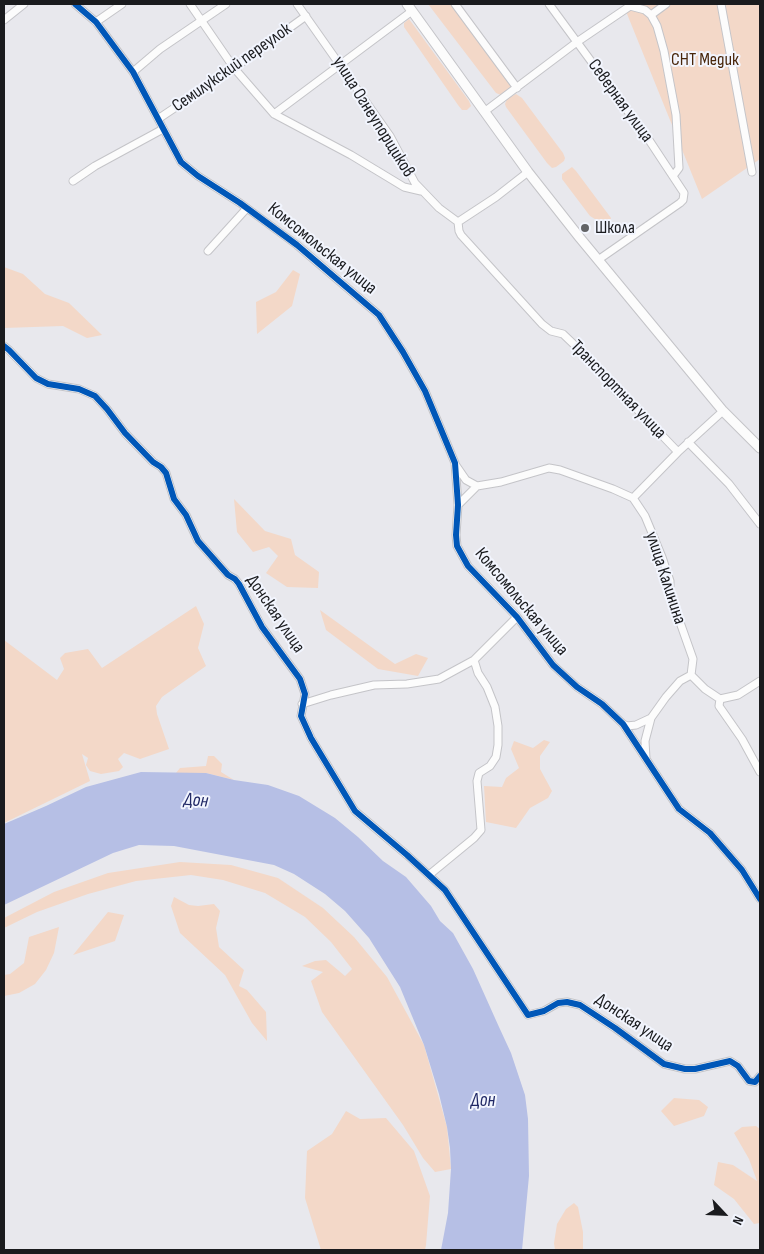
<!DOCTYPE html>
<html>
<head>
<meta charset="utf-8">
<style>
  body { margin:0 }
  #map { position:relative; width:764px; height:1254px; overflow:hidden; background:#e8e8ed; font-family:"Sofia Sans Condensed",sans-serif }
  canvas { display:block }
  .frame { position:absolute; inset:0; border:5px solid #1a1b1e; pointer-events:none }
  .north { position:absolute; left:699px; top:1189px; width:50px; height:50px; -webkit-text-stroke:4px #f2f5fe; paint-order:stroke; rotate:115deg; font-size:14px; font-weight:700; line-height:20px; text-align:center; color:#1a1b1e }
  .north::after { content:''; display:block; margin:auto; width:18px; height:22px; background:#1a1b1e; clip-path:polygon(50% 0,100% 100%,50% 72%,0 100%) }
</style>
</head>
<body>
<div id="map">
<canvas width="764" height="1254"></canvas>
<div class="frame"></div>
<div class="north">N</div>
</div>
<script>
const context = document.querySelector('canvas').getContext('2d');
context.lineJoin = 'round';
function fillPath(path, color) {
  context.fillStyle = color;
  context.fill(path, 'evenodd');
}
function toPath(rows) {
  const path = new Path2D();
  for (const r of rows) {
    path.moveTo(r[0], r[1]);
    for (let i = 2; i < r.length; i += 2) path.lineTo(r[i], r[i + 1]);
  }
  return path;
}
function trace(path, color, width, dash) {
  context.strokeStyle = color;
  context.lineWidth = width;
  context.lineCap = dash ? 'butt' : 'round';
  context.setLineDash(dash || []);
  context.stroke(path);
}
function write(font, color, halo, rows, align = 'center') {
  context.font = font + ' "Sofia Sans Condensed",sans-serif';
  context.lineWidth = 4;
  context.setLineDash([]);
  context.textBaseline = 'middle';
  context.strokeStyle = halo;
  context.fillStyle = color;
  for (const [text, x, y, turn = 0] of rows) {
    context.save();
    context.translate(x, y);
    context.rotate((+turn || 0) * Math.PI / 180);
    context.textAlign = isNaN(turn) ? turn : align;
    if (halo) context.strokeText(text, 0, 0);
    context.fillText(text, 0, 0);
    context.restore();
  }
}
const green = toPath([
  [428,4,452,4,511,85,510,89,501,95,496,93],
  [623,4,760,4,760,159,702,199],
  [409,19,469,101,471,106,467,110,462,110,458,105,404,27,404,23],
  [516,94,522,98,563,153,565,158,564,161,556,167,552,168,547,163,506,107,505,104,507,99],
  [572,167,576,171,611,218,609,224,603,224,590,216,562,179,562,174],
  [4,267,23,274,45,294,69,303,102,335,87,338,63,326,4,328],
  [293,270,300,274,292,306,257,334,256,302,276,292],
  [234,499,265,531,291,539,295,555,319,572,318,588,287,587,266,573,278,556,269,547,253,552,237,532],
  [196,606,204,624,198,648,206,666,162,697,156,706,157,714,169,749,140,759,124,753,118,759,123,767,119,771,101,774,90,771,86,765,88,758,82,754,90,781,4,823,4,640,57,680,64,669,60,658,65,653,88,649,102,668],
  [320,610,395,664,416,654,428,658,418,676,378,669,326,630],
  [544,740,550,742,540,756,540,769,552,791,548,798,530,808,516,828,486,822,484,786,502,787,506,778,519,768,511,749,514,741,533,748],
  [208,756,214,756,222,764,221,772,234,780,206,773,176,773,180,768,206,766],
  [180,862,231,865,278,878,323,908,354,937,387,977,424,1045,447,1127,451,1169,435,1172,423,1158,403,1125,322,1012,311,981,323,972,302,966,315,961,326,960,345,976,352,969,331,942,305,917,265,893,223,880,191,875,136,881,88,894,37,912,4,928,4,918,54,892,108,873],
  [174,897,189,905,198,906,214,904,220,911,216,928,219,947,244,970,239,986,247,990,266,1012,267,1041,252,1023,225,975,180,933,171,906],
  [108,912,124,915,115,941,73,955],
  [59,927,54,953,46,970,35,984,19,993,4,996,4,975,10,974,24,963,29,937],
  [674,1098,699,1100,708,1107,704,1116,674,1126,661,1111],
  [346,1111,360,1119,386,1118,414,1151,430,1196,426,1245,425,1250,321,1250,305,1198,307,1151,332,1134],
  [756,1126,760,1129,760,1223,754,1224,734,1199,714,1185,718,1162,733,1165,757,1181,749,1159,734,1133,742,1127],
  [574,1203,578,1207,583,1232,583,1250,555,1250,554,1243,557,1224,566,1209]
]);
const water = toPath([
  [141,772,206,773,234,780,268,785,299,796,335,818,358,837,383,861,406,877,431,906,440,921,453,933,473,969,499,1027,511,1053,525,1095,528,1119,529,1176,522,1250,441,1250,448,1213,451,1169,450,1148,447,1127,439,1094,424,1045,400,987,369,938,345,911,325,894,294,874,274,865,174,846,139,845,113,853,4,905,4,824,46,806,86,787]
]);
const minor = toPath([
  [75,4,96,22,133,72,181,162,198,176,240,203,297,245,379,315,403,352,425,391,455,463,458,505,456,535,457,546,468,566,517,617,553,665,577,687,602,704,623,724,679,809,710,833,742,870,760,899],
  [190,4,234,68,274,114,351,155,404,187,421,191],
  [297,4,390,136,415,183,439,208,458,222],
  [455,4,517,88],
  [549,4,649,140,684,193,683,200,680,203,598,260],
  [629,4,630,6,645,10,651,15,657,26,664,51,676,115,679,168,673,176],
  [721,4,752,172],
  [651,15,666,4],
  [4,20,24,4],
  [96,22,122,4],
  [133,72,160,49,226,4],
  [484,112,577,42,630,6],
  [274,114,412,11],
  [158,119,234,68,306,16],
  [73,181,95,166,163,129],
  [458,222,459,231,461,235,542,324,551,331,563,334,585,355,617,392,647,418,654,427,678,452],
  [458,222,496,197,528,172],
  [208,251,247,208],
  [4,346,9,350,36,378,48,384,79,389,95,396,107,409,125,433,153,462,161,467,166,473,174,499,186,515,198,541,228,575,235,579,239,584,262,627,300,679,305,694,301,716,311,738,355,811,407,855,445,890,528,1015,544,1011,558,1003,567,1002,580,1005,615,1028,664,1064,685,1069,695,1069,730,1061,738,1066,749,1081,755,1082,760,1076],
  [688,442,729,484,760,524],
  [455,464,466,480,477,486,501,482,549,468,560,470,613,489,633,498,645,516,662,557,670,581,670,594,693,659,691,675],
  [633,498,678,452,723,411],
  [458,505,477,486],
  [720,699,719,706,742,739,760,772],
  [302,704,331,695,374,685,407,684,439,679,474,660,517,617],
  [623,724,627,726,636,725,651,718],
  [646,758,645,741,651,718,666,697,680,681,691,675,705,689,720,699,738,695,760,681],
  [429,875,474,838,481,830,477,781,479,773,490,766,496,757,498,745,498,726,495,707,487,687,478,673,474,660]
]);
const major = toPath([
  [407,4,528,172,580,238,723,411,760,448]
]);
const cycleway = toPath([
  [75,4,96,22,133,72,181,162,198,176,240,203,297,245,379,315,403,352,425,391,455,463,458,505,456,535,457,546,468,566,517,617,553,665,577,687,602,704,623,724,679,809,710,833,742,870,760,899],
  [4,346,9,350,36,378,48,384,79,389,95,396,107,409,125,433,153,462,161,467,166,473,174,499,186,515,198,541,228,575,235,579,239,584,262,627,300,679,305,694,301,716,311,738,355,811,407,855,445,890,528,1015,544,1011,558,1003,567,1002,580,1005,615,1028,664,1064,685,1069,695,1069,730,1061,738,1066,749,1081,755,1082,760,1076]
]);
const markers = [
  [585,228,5,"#626366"]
];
const parkNames = [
  ["СНТ Медик",705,60]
];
const streetNames = [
  ["Семилукский переулок",232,68,-35],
  ["Северная улица",620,101,54],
  ["улица Огнеупорщиков",373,117,58],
  ["Комсомольская улица",322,249,39],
  ["Транспортная улица",618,390,46],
  ["улица Калинина",665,578,72],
  ["Комсомольская улица",521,602,50],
  ["Донская улица",275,614,56],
  ["Донская улица",634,1023,34]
];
const poiNames = [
  ["Школа",595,228]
];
const waterNames = [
  ["Дон",196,801,5],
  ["Дон",483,1101]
];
fillPath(green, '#f3d8c8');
fillPath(water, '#b6bfe5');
trace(minor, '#c4c4c8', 9);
trace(major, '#c4c4c8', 11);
trace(minor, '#fcfcfc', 7);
trace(major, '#fcfcfc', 9);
trace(cycleway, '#0057b8', 6);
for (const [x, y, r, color] of markers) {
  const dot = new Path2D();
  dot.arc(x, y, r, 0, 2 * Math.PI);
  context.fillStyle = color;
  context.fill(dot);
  trace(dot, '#f2f5fe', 2);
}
write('18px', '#48260b', '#f2f5fe', parkNames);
write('18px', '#1a1b1e', '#f2f5fe', streetNames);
write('18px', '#1a1b1e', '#f2f5fe', poiNames, 'left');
write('italic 19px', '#202865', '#f2f5fe', waterNames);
</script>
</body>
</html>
